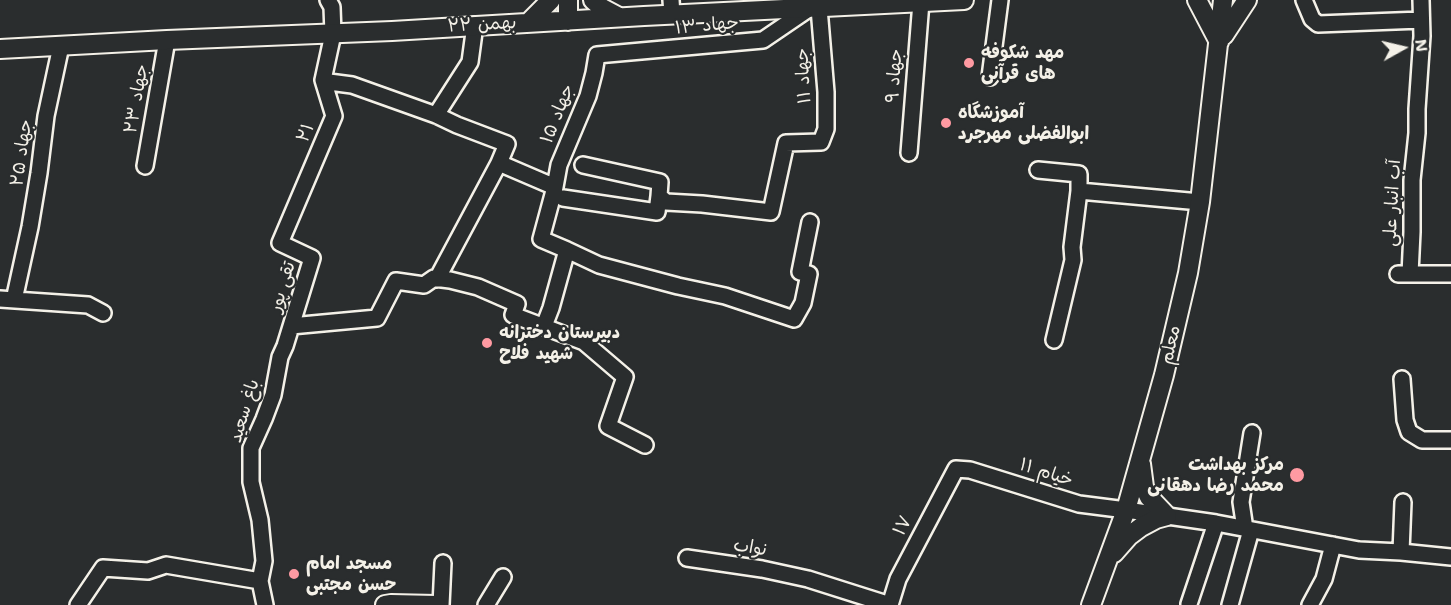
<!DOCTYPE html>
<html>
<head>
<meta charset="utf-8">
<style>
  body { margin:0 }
  #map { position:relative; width:1451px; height:605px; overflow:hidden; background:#2a2d2e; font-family:"Shantell Sans",sans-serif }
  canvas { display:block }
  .north { position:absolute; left:1373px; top:18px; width:60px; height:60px; -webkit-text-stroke:4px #2a2d2e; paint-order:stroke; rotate:82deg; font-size:16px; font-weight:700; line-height:24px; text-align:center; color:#f4f1e8 }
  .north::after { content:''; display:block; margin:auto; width:21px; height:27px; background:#f4f1e8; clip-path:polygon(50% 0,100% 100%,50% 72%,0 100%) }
</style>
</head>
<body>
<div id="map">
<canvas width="1451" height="605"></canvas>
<div class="north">N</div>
</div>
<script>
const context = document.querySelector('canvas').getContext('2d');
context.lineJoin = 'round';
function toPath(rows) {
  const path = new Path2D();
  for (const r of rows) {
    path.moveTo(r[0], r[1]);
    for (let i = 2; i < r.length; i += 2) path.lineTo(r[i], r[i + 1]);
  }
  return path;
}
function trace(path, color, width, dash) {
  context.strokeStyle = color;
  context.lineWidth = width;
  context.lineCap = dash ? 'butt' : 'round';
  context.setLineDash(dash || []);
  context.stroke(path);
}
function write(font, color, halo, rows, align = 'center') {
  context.font = font + ' "Shantell Sans","Playpen Sans Arabic",sans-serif';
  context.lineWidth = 4.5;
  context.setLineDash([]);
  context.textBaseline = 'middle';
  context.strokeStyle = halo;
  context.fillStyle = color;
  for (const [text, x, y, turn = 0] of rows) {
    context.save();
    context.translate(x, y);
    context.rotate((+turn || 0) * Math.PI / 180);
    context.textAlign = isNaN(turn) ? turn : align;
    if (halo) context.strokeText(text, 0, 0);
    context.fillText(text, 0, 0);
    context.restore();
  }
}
const minor = toPath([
  [671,0,672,15],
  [1304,0,1312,19,1318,24,1421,20],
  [990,77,1000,0],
  [323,80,329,82,352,85,436,115,457,125,507,144,499,163],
  [436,115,470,62,475,25],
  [909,153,921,2],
  [583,165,660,182,659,196,666,202,702,204,771,212,786,143,821,142,826,129,826,92,819,8],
  [145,166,167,40],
  [1038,170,1079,174,1079,191,1072,247,1073,260,1054,340],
  [555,187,559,165,588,96,594,73,597,55,763,40,810,8],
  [1079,191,1200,202],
  [563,198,657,212,659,196],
  [567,250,599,265,678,286,725,296,794,319,803,303,809,274,800,272,810,222],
  [1398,274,1451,274],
  [1410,274,1412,232,1412,180,1417,133,1417,109,1422,36,1421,0],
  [437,279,499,163,555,187,541,239,567,250,551,308,544,326],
  [0,299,88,305,103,313],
  [14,300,30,227,39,173,46,116,61,46],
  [291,326,377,318,396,281,424,285,434,278,450,280,478,287,517,304,513,315,584,342,625,377,608,426,645,445],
  [1402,379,1405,420,1409,432,1422,440,1451,440],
  [1245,529,1241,502,1252,433],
  [1401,552,1403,502],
  [687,558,762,569,808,579,890,605],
  [1189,604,1216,523],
  [78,605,103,568,148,571,166,565,260,581],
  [265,605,260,581,264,561,260,520,251,482,251,448,264,419,273,395,280,357,285,346,312,258,280,243,334,116,323,80,333,34,332,7,328,0],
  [441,605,443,563],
  [486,605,503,577],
  [890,605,898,579,956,469,970,470,1079,504,1126,510,1216,523,1359,550,1401,552,1451,557],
  [1230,605,1251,530],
  [1310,605,1324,579,1333,545]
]);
const major = toPath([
  [568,0,568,21],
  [593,0,602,8,619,17],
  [1197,0,1219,42],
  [528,23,551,0],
  [1224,35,1247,0],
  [0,49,167,40,392,31,644,16,964,0],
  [1114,553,1129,536,1141,527,1156,519,1167,516,1149,497,1144,487,1141,464],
  [385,605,391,604,436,605],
  [1091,605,1126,510,1164,375,1188,273,1200,202,1223,0]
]);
const markers = [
  [969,63,6,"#ff9aa2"],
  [946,123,6,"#ff9aa2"],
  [487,343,6,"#ff9aa2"],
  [1297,475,8,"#ff9aa2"],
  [294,574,6,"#ff9aa2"]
];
const streetNames = [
  ["۲۲ بهمن",482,25,-3],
  ["جهاد ۱۳",707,26,-5],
  ["جهاد ۱۱",804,76,-93],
  ["جهاد ۹",895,76,-86],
  ["جهاد ۲۳",137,99,-80],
  ["جهاد ۱۵",558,114,-68],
  ["۲۱",306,133,-67],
  ["جهاد ۲۵",22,153,-82],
  ["آب انبار علی",1393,203,-87],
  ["تقی پور",283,287,-73],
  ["معلم",1171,345,-77],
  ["باغ سعید",245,411,-73],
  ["خیام ۱۱",1046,473,18],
  ["۱۷",903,526,-62],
  ["نواب",750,548,9]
];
const poiNames = [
  ["مهد شکوفه",981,53],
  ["های قرآنی",981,74],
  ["آموزشگاه",958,113],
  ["ابوالفضلی مهرجرد",958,134],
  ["دبیرستان دخترانه",499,333],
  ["شهید فلاح",499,354],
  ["مرکز بهداشت",1284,465,"right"],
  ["محمد رضا دهقانی",1284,486,"right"],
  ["مسجد امام",306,564],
  ["حسن مجتبی",306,585]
];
trace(minor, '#f4f1e8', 20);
trace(major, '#f4f1e8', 22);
trace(minor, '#2a2d2e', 15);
trace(major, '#2a2d2e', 18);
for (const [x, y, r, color] of markers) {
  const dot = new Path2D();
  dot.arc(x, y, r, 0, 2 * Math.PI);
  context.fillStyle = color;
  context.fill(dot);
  trace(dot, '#2a2d2e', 2);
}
write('18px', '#f4f1e8', '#2a2d2e', streetNames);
write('bold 18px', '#f4f1e8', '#2a2d2e', poiNames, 'left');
</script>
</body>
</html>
